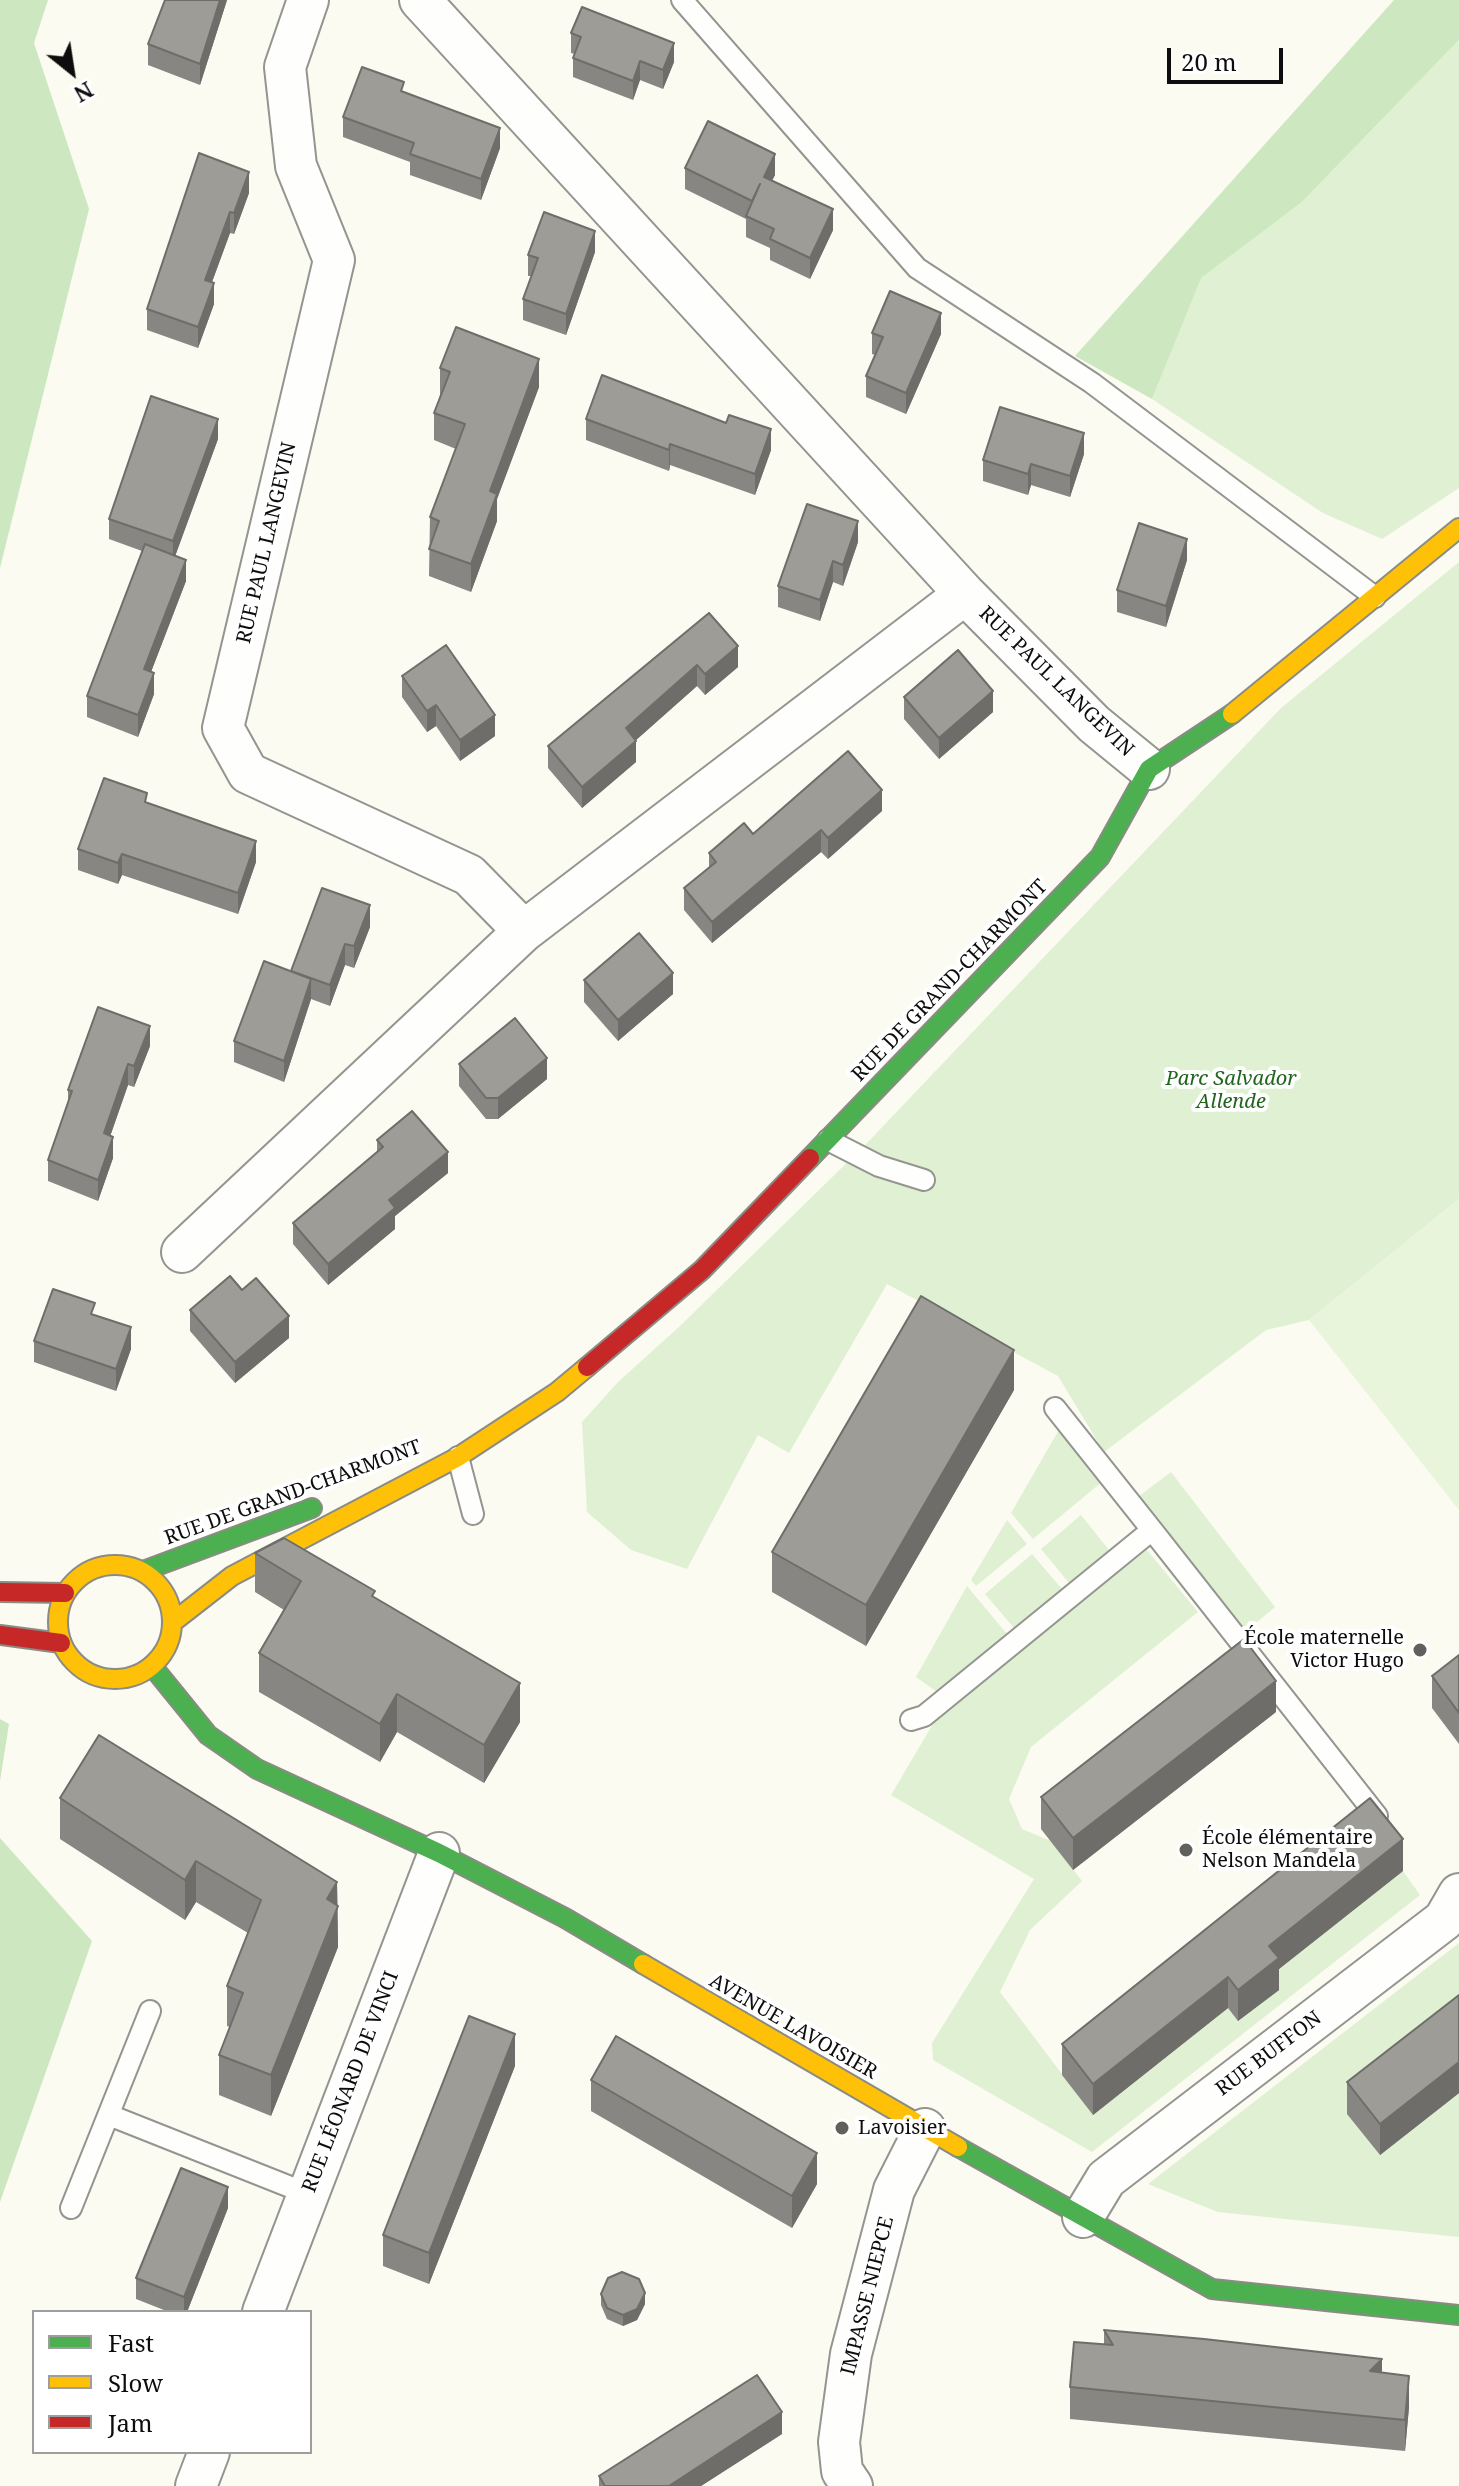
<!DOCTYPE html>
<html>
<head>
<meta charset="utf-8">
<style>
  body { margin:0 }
  #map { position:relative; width:1459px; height:2486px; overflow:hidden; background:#fbfbf1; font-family:"Noto Serif",serif }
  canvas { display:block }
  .legend { position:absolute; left:32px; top:2310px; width:280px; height:144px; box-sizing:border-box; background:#fff; border:2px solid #9e9e9e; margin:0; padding:10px 14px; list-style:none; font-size:24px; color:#0d0d0d }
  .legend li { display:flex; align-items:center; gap:16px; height:40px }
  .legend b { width:40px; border:2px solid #9e9e9e }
  .north { position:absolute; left:32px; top:32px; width:80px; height:80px; -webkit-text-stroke:6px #fff; paint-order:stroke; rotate:150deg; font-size:22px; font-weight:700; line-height:32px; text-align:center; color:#0d0d0d }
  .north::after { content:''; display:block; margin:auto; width:28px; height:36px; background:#0d0d0d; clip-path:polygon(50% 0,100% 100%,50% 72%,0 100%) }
  .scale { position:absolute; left:1167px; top:48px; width:116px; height:36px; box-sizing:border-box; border:4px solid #0d0d0d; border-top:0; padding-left:10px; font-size:24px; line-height:28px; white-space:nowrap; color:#0d0d0d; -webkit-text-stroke:6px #fff; paint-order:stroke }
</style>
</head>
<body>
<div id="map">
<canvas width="1459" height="2486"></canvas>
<ul class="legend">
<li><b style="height:10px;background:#4caf50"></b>Fast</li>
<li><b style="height:10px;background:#ffc107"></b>Slow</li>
<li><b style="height:10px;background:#c62828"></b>Jam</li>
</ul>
<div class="north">N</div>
<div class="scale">20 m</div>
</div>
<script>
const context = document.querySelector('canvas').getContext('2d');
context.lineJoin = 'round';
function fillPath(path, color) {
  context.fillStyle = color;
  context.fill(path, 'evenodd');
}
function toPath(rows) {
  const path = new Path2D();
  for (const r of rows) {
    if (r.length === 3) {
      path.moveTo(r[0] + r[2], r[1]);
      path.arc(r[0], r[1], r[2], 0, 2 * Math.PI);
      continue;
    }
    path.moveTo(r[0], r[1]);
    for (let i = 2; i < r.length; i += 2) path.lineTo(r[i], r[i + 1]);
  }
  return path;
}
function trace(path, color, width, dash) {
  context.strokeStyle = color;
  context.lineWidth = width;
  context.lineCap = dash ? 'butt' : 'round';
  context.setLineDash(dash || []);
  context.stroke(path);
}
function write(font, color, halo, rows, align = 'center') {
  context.font = font + ' "Noto Serif",serif';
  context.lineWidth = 8;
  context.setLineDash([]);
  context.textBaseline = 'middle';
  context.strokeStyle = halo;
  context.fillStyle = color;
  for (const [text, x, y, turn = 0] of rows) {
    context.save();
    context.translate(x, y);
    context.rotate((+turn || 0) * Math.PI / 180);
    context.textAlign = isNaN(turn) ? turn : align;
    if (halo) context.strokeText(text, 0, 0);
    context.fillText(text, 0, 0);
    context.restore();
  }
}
const green = toPath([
  [1459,40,1459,488,1382,539,1323,513,1152,399,1200,278,1302,202],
  [1459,562,1459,1199,1309,1320,1266,1330,1104,1452,1058,1376,887,1284,789,1453,758,1435,687,1569,631,1550,587,1512,582,1422,618,1382,680,1326,867,1143,1281,708],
  [1060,1428,1103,1481,1033,1539,1011,1513],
  [1171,1472,1275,1607,1245,1632,1139,1496],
  [1081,1515,1109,1550,1069,1583,1041,1549],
  [1007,1520,1027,1544,976,1586,971,1580],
  [1147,1550,1198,1612,1031,1747,1009,1799,1022,1829,1051,1841,1082,1881,1030,1930,1000,1992,1093,2115,1228,2008,1239,2021,1278,1990,1269,1977,1403,1871,1420,1895,1092,2152,933,2060,932,2043,1034,1879,891,1795,937,1717],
  [1032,1554,1062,1589,1014,1628,985,1594],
  [967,1586,1007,1634,937,1692,916,1677],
  [1459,1943,1459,2237,1218,2212,1148,2184]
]);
const forest = toPath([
  [0,0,48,0,34,43,89,209,0,568],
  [1394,0,1459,0,1459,40,1302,202,1201,278,1152,399,1075,356],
  [0,1719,9,1724,0,1781],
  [0,1838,92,1941,0,2202]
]);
const pitch = toPath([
  [1459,1199,1459,1510,1309,1320]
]);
const lane = toPath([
  [682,0,917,268,1092,383,1375,597],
  [828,1140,879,1166,924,1180],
  [1055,1408,1152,1530],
  [458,1457,473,1514],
  [911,1720,924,1716,1152,1530,1377,1816],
  [109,2115,308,2194],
  [71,2208,150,2011]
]);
const street = toPath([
  [308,0,285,67,296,166,334,260,223,728,248,773,469,875,524,931],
  [420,0,965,594,1094,724,1149,769],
  [182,1252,524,931,965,594],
  [1083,2217,1106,2179,1444,1920,1459,1894],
  [263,2312,439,1853],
  [196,2486,209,2452],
  [852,2486,842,2471,839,2442,851,2354,894,2190,925,2129]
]);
const fast = toPath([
  [810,1158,1100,857,1149,769,1232,714],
  [143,1571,312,1508],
  [152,1666,208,1735,257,1769,439,1853,565,1918,643,1964],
  [958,2147,1212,2289,1459,2315]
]);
const slow = toPath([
  [1232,714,1459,528],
  [115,1622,57],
  [173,1622,232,1576,458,1457,557,1392,587,1367],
  [643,1964,958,2147]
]);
const jam = toPath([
  [587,1367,702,1270,810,1158],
  [0,1592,65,1593],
  [0,1635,61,1643]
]);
const wall = toPath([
  [227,0,200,85,148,65,148,44],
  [571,33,674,62,663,89,640,80,633,100,573,77,573,58,575,54,571,53],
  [404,92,500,148,481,200,410,175,410,162,343,137,343,117],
  [199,153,249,193,234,234,230,233,212,282,214,304,198,348,147,330,147,309],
  [685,168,775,175,772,180,833,230,810,279,770,260,770,248,746,237,746,219,685,189],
  [595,252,566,335,523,320,523,299,531,276,528,276,528,255],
  [872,333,941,334,906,414,866,397,866,376,875,355,872,354],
  [440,368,539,387,497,499,497,521,471,592,429,576,430,517,456,449,434,440,434,413,440,395],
  [586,419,771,450,755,495,670,465,669,471,586,440],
  [218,439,175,556,186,581,151,672,154,694,138,737,87,717,87,696,142,551,109,539,109,519],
  [1084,454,1070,497,1031,485,1028,495,983,481,983,460],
  [858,542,843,586,833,582,820,621,778,607,778,586],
  [1187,560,1166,627,1117,612,1117,590],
  [709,613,738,667,705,695,697,686,636,740,636,762,582,808,548,768,548,746],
  [402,676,495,736,460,761,436,726,427,732,402,697],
  [904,697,993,712,939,759,904,719],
  [147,803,256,862,238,914,122,875,118,884,78,870,78,849],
  [882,811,828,859,821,852,712,943,684,910,684,888,709,868,709,853,753,834],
  [370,927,354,968,345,965,330,1006,311,999,284,1082,234,1062,234,1041,291,971],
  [584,980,673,994,618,1041,584,1002],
  [150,1046,134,1087,128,1085,110,1136,113,1158,98,1201,48,1181,48,1160,68,1103,68,1090],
  [459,1064,547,1079,498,1119,486,1119,459,1086],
  [377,1140,448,1173,395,1216,395,1229,328,1285,293,1244,293,1223,377,1152],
  [242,1290,289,1338,235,1383,190,1331,190,1310],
  [95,1315,131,1349,116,1391,34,1362,34,1341],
  [1014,1390,866,1646,772,1592,772,1552],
  [255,1553,375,1598,520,1722,484,1783,397,1732,380,1762,259,1692,259,1653,284,1610,255,1592],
  [1459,1655,1459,1744,1432,1708,1432,1676],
  [1276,1712,1073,1870,1041,1829,1041,1797],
  [60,1798,337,1882,338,1947,271,2116,219,2095,219,2055,230,2027,227,2026,227,1986,248,1933,196,1902,185,1920,60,1839],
  [1403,1871,1279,1969,1279,1990,1238,2021,1228,2008,1093,2115,1062,2075,1062,2044],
  [1459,1995,1459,2093,1380,2155,1347,2114,1347,2082],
  [515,2066,429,2284,383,2266,383,2235],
  [591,2080,817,2184,792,2228,591,2111],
  [228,2208,187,2312,169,2312,136,2299,136,2278],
  [601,2294,645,2304,637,2320,623,2326,607,2319,601,2305],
  [1104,2330,1382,2373,1409,2407,1405,2451,1070,2419,1070,2387,1104,2344],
  [782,2434,701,2486,599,2486,599,2476]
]);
const shadedWall = toPath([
  [220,0,227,0,200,85,200,64],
  [674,43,674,62,663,89,663,70],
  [640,61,640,80,633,100,633,81],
  [500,128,500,148,481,200,481,179],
  [775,154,775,175,764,197,764,177],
  [249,172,249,193,234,234,234,213],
  [833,209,833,230,810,279,810,258],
  [230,212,230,233,205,301,205,280],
  [595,231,595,252,566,335,566,314],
  [214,283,214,304,198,348,198,327],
  [941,313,941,334,906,414,906,393],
  [539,359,539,387,497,499,497,521,471,592,471,564,490,491],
  [218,419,218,439,173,562,173,541],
  [771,429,771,450,755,495,755,474],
  [1084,433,1084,454,1070,497,1070,476],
  [670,444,670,465,669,471,669,450],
  [1031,464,1031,485,1028,495,1028,474],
  [858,521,858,542,843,586,843,565],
  [1187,539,1187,560,1166,627,1166,606],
  [186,560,186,581,144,690,144,669],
  [833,561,833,582,820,621,820,600],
  [738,646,738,667,705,695,705,674],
  [697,665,697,686,626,749,626,728],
  [154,673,154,694,138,737,138,715],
  [993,691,993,712,939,759,939,738],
  [436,705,436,726,427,732,427,711],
  [495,715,495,736,460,761,460,740],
  [636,741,636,762,582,808,582,787],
  [882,790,882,811,828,859,828,838],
  [821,830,821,852,712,943,712,922],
  [256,841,256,862,238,914,238,893],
  [122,854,122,875,118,884,118,863],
  [370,905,370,927,354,968,354,946],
  [345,944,345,965,330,1006,330,985],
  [673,973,673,994,618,1041,618,1020],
  [311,979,311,999,284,1082,284,1061],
  [150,1026,150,1046,134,1087,134,1066],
  [547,1058,547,1079,498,1119,498,1098],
  [128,1064,128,1085,104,1154,104,1133],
  [113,1137,113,1158,98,1201,98,1180],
  [448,1152,448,1173,395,1216,395,1229,328,1285,328,1264,389,1200],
  [289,1316,289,1338,235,1383,235,1362],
  [131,1327,131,1349,116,1391,116,1369],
  [1014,1350,1014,1390,866,1646,866,1605],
  [1276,1681,1276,1712,1073,1870,1073,1838],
  [520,1683,520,1722,484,1783,484,1745],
  [397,1694,397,1732,380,1762,380,1724],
  [1403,1839,1403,1871,1279,1969,1279,1990,1238,2021,1238,1990,1269,1946],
  [196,1861,196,1902,185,1920,185,1880],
  [337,1882,338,1947,271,2116,271,2075,327,1899],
  [1228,1977,1228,2008,1093,2115,1093,2084],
  [515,2034,515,2066,429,2284,429,2253],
  [1459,2062,1459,2093,1380,2155,1380,2124],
  [817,2153,817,2184,792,2228,792,2196],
  [228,2187,228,2208,187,2312,184,2312,184,2297],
  [645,2293,645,2304,637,2320,623,2326,623,2315],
  [1382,2359,1382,2390,1370,2371],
  [1409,2376,1409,2407,1405,2451,1405,2420],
  [782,2412,782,2434,701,2486,669,2486]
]);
const building = toPath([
  [165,0,220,0,200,64,148,44,165,0],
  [582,7,674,43,663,70,640,61,633,81,573,58,581,37,571,33,582,7],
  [362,67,404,82,401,91,500,128,481,179,410,154,414,143,343,117,362,67],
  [708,121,775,154,764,177,833,209,810,258,770,239,774,229,746,216,760,184,752,201,685,168,708,121],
  [199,153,249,172,234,213,230,212,205,280,214,283,198,327,147,309,199,153],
  [544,212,595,231,566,314,523,299,538,258,528,255,544,212],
  [890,291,941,313,906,393,866,376,883,337,872,333,890,291],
  [456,327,539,359,490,491,497,494,471,564,429,549,439,521,430,517,465,424,434,413,450,372,440,368,456,327],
  [602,375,726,423,729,415,771,429,755,474,670,444,669,450,586,419,602,375],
  [151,396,218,419,173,541,109,519,151,396],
  [1000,407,1084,433,1070,476,1031,464,1028,474,983,460,1000,407],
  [807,504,858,521,843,565,833,561,820,600,778,586,807,504],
  [1139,523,1187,539,1166,606,1117,590,1139,523],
  [145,544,186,560,144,669,154,673,138,715,87,696,145,544],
  [709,613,738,646,705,674,697,665,626,728,636,741,582,787,548,746,709,613],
  [446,645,495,715,460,740,436,705,427,711,402,676,446,645],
  [958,650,993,691,939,738,904,697,958,650],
  [848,751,882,790,828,838,821,830,712,922,684,888,716,862,709,853,744,823,753,834,848,751],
  [104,778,147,793,145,802,256,841,238,893,122,854,118,863,78,849,104,778],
  [322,888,370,905,354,946,345,944,330,985,291,971,322,888],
  [639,933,673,973,618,1020,584,980,639,933],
  [264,961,311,979,284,1061,234,1041,264,961],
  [98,1007,150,1026,134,1066,128,1064,104,1133,113,1137,98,1180,48,1160,72,1091,68,1090,98,1007],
  [515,1018,547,1058,498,1098,486,1098,459,1064,515,1018],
  [412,1111,448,1152,389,1200,395,1208,328,1264,293,1223,383,1147,377,1140,412,1111],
  [230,1276,242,1290,256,1278,289,1316,235,1362,190,1310,230,1276],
  [53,1289,95,1303,91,1314,131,1327,116,1369,34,1341,53,1289],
  [921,1296,1014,1350,866,1605,772,1552,921,1296],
  [284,1538,375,1591,372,1596,520,1683,484,1745,397,1694,380,1724,259,1653,301,1581,255,1553,284,1538],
  [1244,1639,1276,1681,1073,1838,1041,1797,1244,1639],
  [1459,1655,1459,1713,1432,1676,1459,1655],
  [99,1735,337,1882,327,1899,338,1906,271,2075,219,2055,243,1993,227,1986,261,1900,196,1861,185,1880,60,1798,99,1735],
  [1370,1798,1403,1839,1269,1946,1279,1958,1238,1990,1228,1977,1093,2084,1062,2044,1370,1798],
  [1459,1995,1459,2062,1380,2124,1347,2082,1459,1995],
  [469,2016,515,2034,429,2253,383,2235,469,2016],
  [616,2036,817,2153,792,2196,591,2080,616,2036],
  [181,2168,228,2187,184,2297,136,2278,181,2168],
  [622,2272,639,2279,645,2293,637,2309,623,2315,607,2308,601,2294,608,2278,622,2272],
  [1104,2330,1204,2339,1382,2359,1370,2371,1409,2376,1405,2420,1070,2387,1074,2342,1113,2345,1104,2330],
  [757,2375,782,2412,669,2486,605,2486,599,2476,757,2375]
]);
const markers = [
  [1420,1650,8,"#60605d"],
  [1186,1850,8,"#60605d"],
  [842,2128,8,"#60605d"]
];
const streetNames = [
  ["RUE PAUL LANGEVIN",267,543,-77],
  ["RUE PAUL LANGEVIN",1056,682,44],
  ["RUE DE GRAND-CHARMONT",950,981,-46],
  ["RUE DE GRAND-CHARMONT",293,1493,-20],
  ["AVENUE LAVOISIER",793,2027,30],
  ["RUE BUFFON",1269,2054,-37],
  ["RUE LÉONARD DE VINCI",351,2082,-69],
  ["IMPASSE NIEPCE",868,2296,-76]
];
const parkNames = [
  ["Parc Salvador",1231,1079],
  ["Allende",1231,1102]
];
const poiNames = [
  ["École maternelle",1404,1638,"right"],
  ["Victor Hugo",1404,1661,"right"],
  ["École élémentaire",1202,1838],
  ["Nelson Mandela",1202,1861],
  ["Lavoisier",858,2128]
];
fillPath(green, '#dff1d2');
fillPath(forest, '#cde8c0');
fillPath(pitch, '#e9f5db');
trace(lane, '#949490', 24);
trace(street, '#949490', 44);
trace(fast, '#8b8b86', 22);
trace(slow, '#8b8b86', 22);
trace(jam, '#8b8b86', 22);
trace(lane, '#fefefd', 20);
trace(street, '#fefefd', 40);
trace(fast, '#4caf50', 18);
trace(slow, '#ffc107', 18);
trace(jam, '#c62828', 18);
fillPath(wall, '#888682');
fillPath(shadedWall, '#6f6d6a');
fillPath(building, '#9e9c97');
trace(building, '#6f6d6a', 2);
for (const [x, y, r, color] of markers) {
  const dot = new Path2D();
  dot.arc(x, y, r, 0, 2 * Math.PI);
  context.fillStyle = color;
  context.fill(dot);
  trace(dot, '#fff', 3);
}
write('20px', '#0d0d0d', '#fff', streetNames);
write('italic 20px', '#20641e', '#fff', parkNames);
write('20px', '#0d0d0d', '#fff', poiNames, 'left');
</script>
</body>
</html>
